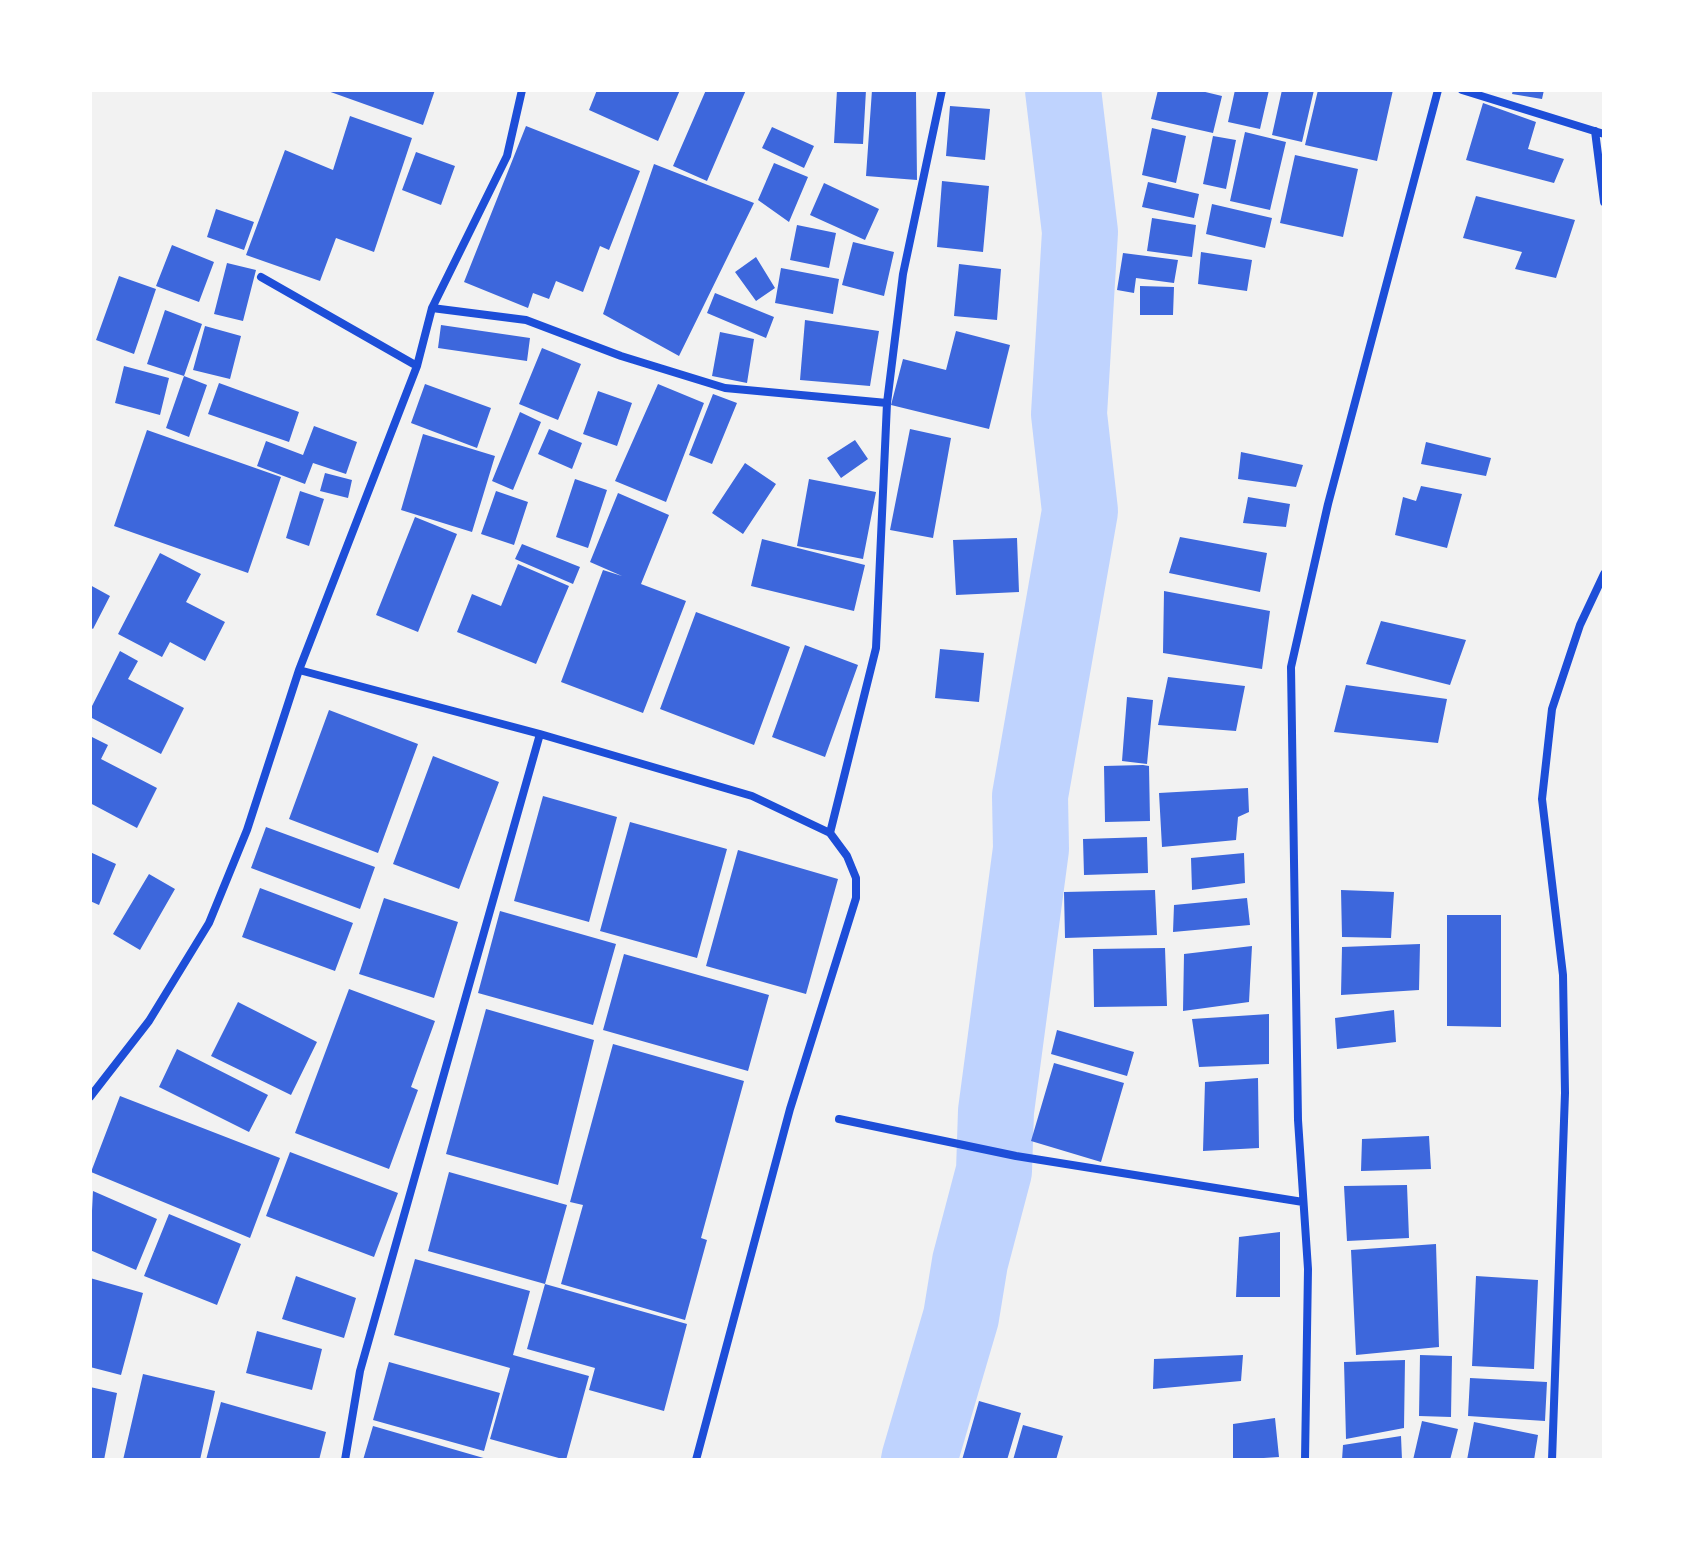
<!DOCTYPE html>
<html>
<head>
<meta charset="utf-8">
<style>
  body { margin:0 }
  #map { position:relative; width:1694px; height:1550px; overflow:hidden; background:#f2f2f2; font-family:Jost,sans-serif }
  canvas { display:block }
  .frame { position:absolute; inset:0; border:92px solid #fff; pointer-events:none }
</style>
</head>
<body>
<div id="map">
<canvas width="1694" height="1550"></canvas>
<div class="frame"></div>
</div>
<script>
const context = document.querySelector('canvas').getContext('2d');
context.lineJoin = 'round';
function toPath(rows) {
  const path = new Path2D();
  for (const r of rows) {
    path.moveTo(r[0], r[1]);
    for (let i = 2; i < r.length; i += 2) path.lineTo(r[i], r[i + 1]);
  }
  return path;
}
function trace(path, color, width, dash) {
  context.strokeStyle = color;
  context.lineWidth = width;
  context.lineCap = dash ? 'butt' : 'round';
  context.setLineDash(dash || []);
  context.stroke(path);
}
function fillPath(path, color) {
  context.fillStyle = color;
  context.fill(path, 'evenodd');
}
const river = toPath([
  [919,1460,961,1317,970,1262,994,1171,996,1111,1031,849,1030,796,1080,511,1069,414,1080,232,1063,90]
]);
const building = toPath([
  [325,90,435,90,423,125],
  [597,90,680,90,658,141,589,110],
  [706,90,746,90,707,181,673,166],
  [837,90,866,90,863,144,834,143],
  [872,90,916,91,917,180,866,176],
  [1158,90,1197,90,1222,96,1213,133,1151,119],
  [1235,90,1269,90,1260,129,1228,122],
  [1282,90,1314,90,1302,142,1272,135],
  [1318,90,1393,90,1377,161,1305,145],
  [1513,90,1544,90,1542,99,1512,94],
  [1483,103,1536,122,1528,149,1564,159,1554,183,1466,160],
  [950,106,990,109,985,160,946,156],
  [350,116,412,138,374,252,336,238,320,281,246,255,285,150,333,170],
  [526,126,640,171,609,250,600,246,583,292,556,281,549,299,533,293,528,308,464,282],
  [772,127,814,146,804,168,762,148],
  [1152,128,1186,136,1176,183,1142,175],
  [1245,132,1286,142,1270,210,1230,201],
  [1213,136,1236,140,1226,189,1203,184],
  [416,152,455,166,441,205,402,190],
  [1295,155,1358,169,1343,237,1280,223],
  [774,163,808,177,789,222,758,200],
  [654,164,754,203,679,356,603,314],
  [942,181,989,186,983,252,937,247],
  [1148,182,1199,194,1194,218,1142,207],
  [824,183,879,209,865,240,810,215],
  [1476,196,1575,220,1556,278,1515,269,1522,252,1463,238],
  [1212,204,1272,218,1265,248,1206,234],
  [216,209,254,222,244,250,207,237],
  [1152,218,1196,225,1192,257,1147,251],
  [797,225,836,233,829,268,790,260],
  [853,242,894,252,884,296,842,285],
  [172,245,214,262,199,302,156,286],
  [1201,252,1252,260,1247,291,1198,284],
  [1123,253,1178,260,1174,283,1136,278,1134,293,1117,290],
  [756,257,775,288,756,301,735,272],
  [227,263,256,270,243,321,214,314],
  [959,264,1001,269,997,320,954,316],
  [781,268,839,279,833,314,775,303],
  [119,276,156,289,134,354,96,340],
  [1140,286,1174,287,1173,315,1140,315],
  [715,293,774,317,766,338,707,313],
  [165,310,202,324,184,376,147,364],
  [805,320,879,331,870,386,800,380],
  [441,325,530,338,527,361,438,348],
  [205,326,241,336,230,379,193,370],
  [956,331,1010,345,989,429,891,405,903,359,946,370],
  [720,332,754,339,747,383,712,376],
  [542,348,581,364,558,420,519,404],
  [124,366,169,378,160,415,115,403],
  [184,376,207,385,189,437,166,428],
  [219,383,299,412,289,442,208,414],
  [425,384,491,408,477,448,411,423],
  [658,384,704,403,666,502,615,481],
  [598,391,632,403,617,446,583,434],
  [713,394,737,403,712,464,689,455],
  [520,412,541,422,513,490,492,481],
  [314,426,357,442,346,474,313,463,305,484,257,466,266,441,303,455],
  [549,429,582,443,572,469,538,454],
  [910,429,951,438,933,538,890,530],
  [147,430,281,477,248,573,114,526],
  [423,434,495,456,472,532,401,510],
  [855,440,868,459,841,478,827,458],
  [1426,442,1491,458,1486,476,1421,464],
  [1241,452,1303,465,1296,487,1238,479],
  [745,463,776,484,743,534,712,513],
  [325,473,352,480,348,498,320,491],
  [575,479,607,490,588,548,556,537],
  [809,479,876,492,863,559,797,546],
  [1421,486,1462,494,1447,548,1395,535,1403,497,1416,501],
  [300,491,324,499,309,546,286,538],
  [496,491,528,502,514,545,481,534],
  [618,493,669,515,641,584,686,601,643,713,561,682,603,570,622,576,590,562],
  [1248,497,1290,504,1286,527,1243,523],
  [415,517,457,534,418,632,376,615],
  [1180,537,1267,553,1260,592,1169,573],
  [1017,538,1019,592,956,595,953,540],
  [762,539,865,565,854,611,751,586],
  [522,544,580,567,573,584,515,559],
  [160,553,201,574,186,602,225,622,205,661,170,642,162,657,118,634],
  [518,564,569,586,536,664,457,632,472,594,501,606],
  [90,585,110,596,93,629,90,627],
  [1164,591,1270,611,1262,669,1163,653],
  [696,612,790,647,754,745,660,709],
  [1381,621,1466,640,1450,685,1366,664],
  [805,645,858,665,825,757,772,737],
  [940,649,984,653,979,702,935,698],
  [120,651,138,661,128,679,184,708,161,754,90,717,90,710],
  [1168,677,1245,686,1236,731,1158,725],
  [1346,685,1447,699,1438,743,1334,732],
  [1127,697,1153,700,1147,764,1122,761],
  [329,710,418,744,378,853,289,819],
  [90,736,108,745,101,759,157,788,137,828,90,803],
  [433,756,499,782,459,889,393,864],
  [1143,765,1149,766,1150,821,1105,822,1104,766],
  [1248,788,1249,812,1238,817,1236,840,1162,847,1159,793],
  [543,796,617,817,589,922,514,901],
  [630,822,727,849,697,958,600,931],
  [266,827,375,867,360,909,251,868],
  [1147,837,1148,873,1084,875,1083,839],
  [738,850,838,879,806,994,706,966],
  [90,852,116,864,99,905,90,901],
  [1244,853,1245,883,1192,890,1191,858],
  [149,874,175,889,140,950,113,934],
  [260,888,353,923,335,971,242,937],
  [1155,890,1157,935,1065,938,1064,892],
  [1341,890,1394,892,1391,938,1342,937],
  [384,898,458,922,434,998,359,974],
  [1247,898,1250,925,1173,932,1174,905],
  [500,911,616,944,593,1025,478,993],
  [1447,915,1501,915,1501,1027,1447,1026],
  [1420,944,1419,990,1341,995,1342,947],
  [1252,946,1249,1002,1183,1011,1184,954],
  [1165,948,1167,1006,1094,1007,1093,949],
  [624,954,769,995,748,1071,603,1030],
  [349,989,435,1021,411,1087,418,1090,389,1169,295,1133],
  [238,1002,317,1042,291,1095,211,1056],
  [486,1009,594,1040,558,1185,446,1154],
  [1394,1010,1396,1042,1337,1049,1335,1018],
  [1269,1014,1269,1064,1199,1067,1192,1019],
  [1057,1030,1134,1052,1127,1076,1051,1054],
  [613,1044,744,1081,701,1238,707,1240,685,1320,561,1284,583,1205,570,1202],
  [177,1049,268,1095,249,1132,159,1087],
  [1054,1063,1124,1083,1101,1162,1031,1141],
  [1258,1078,1259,1148,1203,1151,1205,1082],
  [120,1096,280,1158,250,1238,91,1172],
  [1429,1136,1431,1169,1361,1171,1362,1139],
  [290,1152,398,1193,374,1257,266,1216],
  [449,1172,567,1205,545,1284,428,1251],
  [1407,1185,1409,1238,1347,1241,1344,1186],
  [93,1191,157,1219,136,1270,90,1250],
  [169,1214,241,1244,217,1305,144,1276],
  [1280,1232,1280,1297,1236,1297,1239,1237],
  [1436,1244,1439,1347,1356,1355,1351,1250],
  [415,1259,530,1291,513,1355,589,1376,566,1460,490,1439,510,1368,394,1335],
  [296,1276,356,1298,344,1338,282,1319],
  [1476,1276,1538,1280,1534,1369,1472,1366],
  [90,1278,143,1293,121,1375,90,1367],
  [545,1284,687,1324,664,1411,589,1390,595,1368,527,1349],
  [257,1331,322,1349,312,1390,246,1373],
  [1243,1355,1241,1381,1153,1389,1154,1359],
  [1420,1355,1452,1356,1451,1417,1419,1416],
  [1405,1360,1404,1428,1346,1439,1344,1362],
  [389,1362,500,1393,484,1451,373,1420],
  [143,1374,215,1391,200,1460,123,1460],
  [1470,1378,1547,1382,1545,1421,1468,1416],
  [90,1387,117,1393,104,1460,90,1460],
  [979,1401,1021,1413,1007,1460,962,1460],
  [221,1402,326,1432,319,1460,206,1460],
  [1275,1418,1279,1457,1233,1460,1233,1424],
  [1422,1421,1458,1429,1450,1460,1413,1460],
  [1474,1422,1538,1435,1534,1460,1467,1460],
  [1023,1425,1063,1436,1056,1460,1013,1460],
  [373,1426,487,1459,487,1460,363,1460],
  [1401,1436,1402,1460,1342,1460,1343,1445]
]);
const minor = toPath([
  [1462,90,1604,134],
  [1595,131,1604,202],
  [261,277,417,366],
  [432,308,526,320,621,356,725,388,887,403],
  [299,670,540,734,752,796,830,833,847,856,856,878,856,898,790,1109,696,1460],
  [830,833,876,648,887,403,903,274,942,90],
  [90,1097,149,1021,209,923,247,830,299,670,417,366,432,308,507,156,522,90],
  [839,1119,1016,1156,1303,1202],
  [345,1460,360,1371,540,734],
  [1305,1460,1308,1269,1298,1120,1291,667,1328,504,1438,90],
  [1552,1460,1565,1093,1563,975,1542,799,1552,709,1580,625,1604,574]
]);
trace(river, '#bfd3fe', 76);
fillPath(building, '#3d67dc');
trace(minor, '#1d4ed8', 8);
</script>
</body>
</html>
